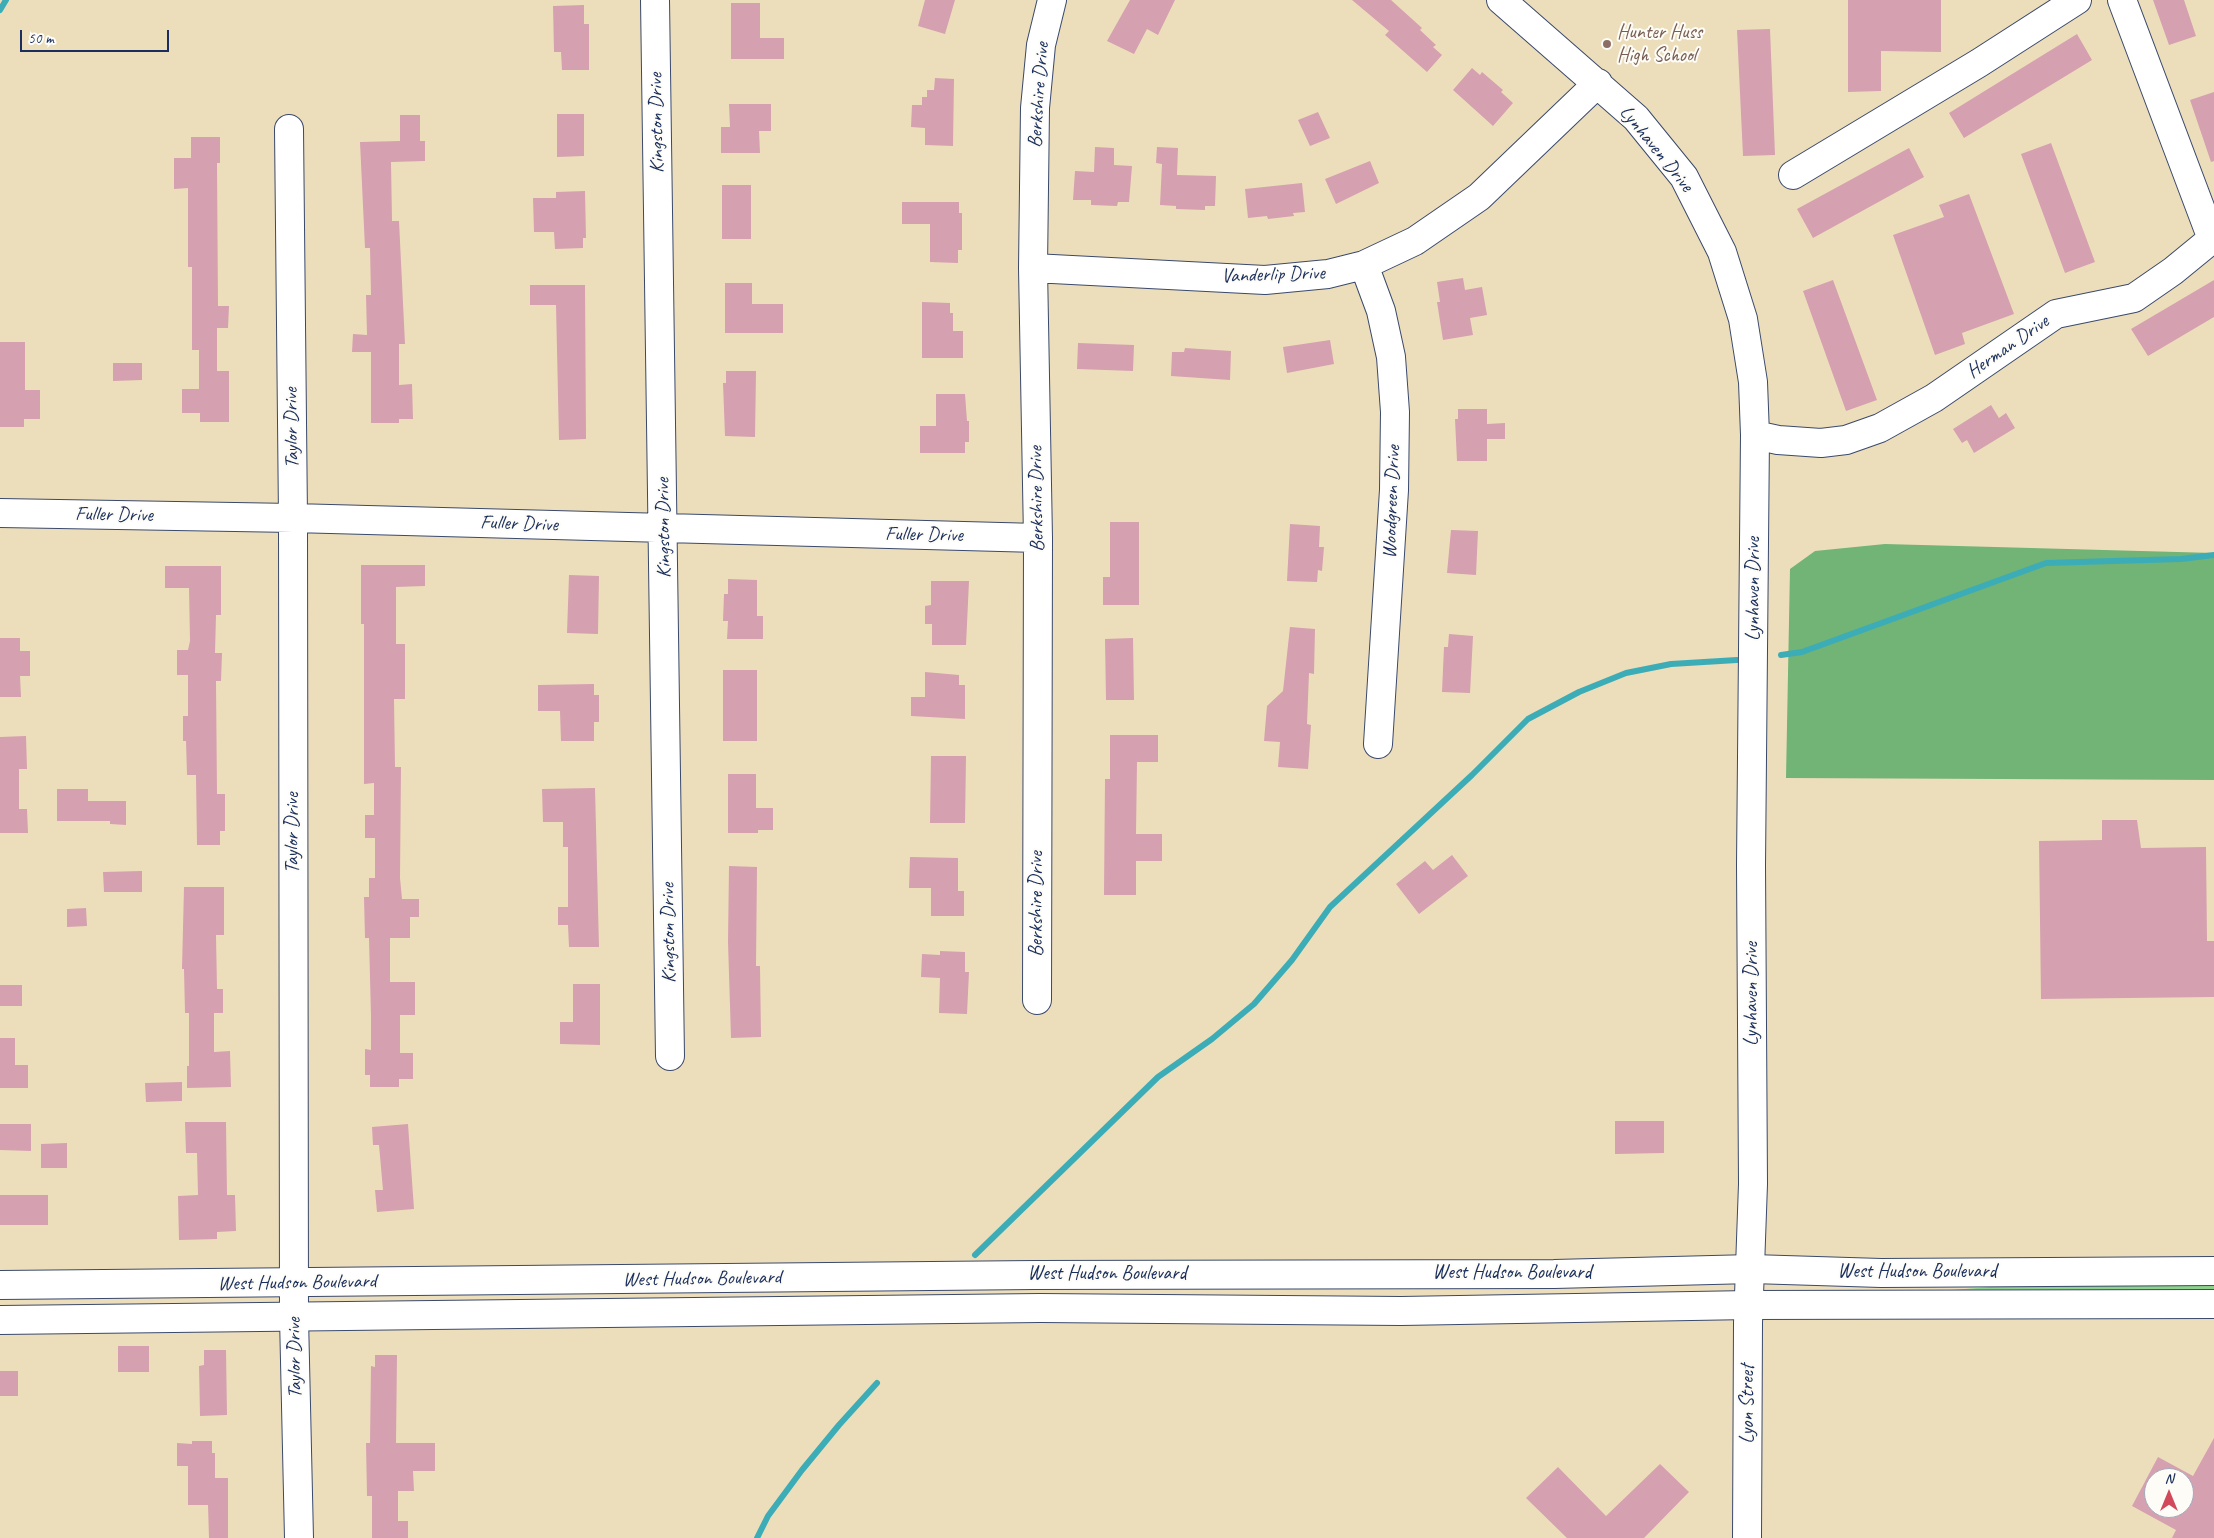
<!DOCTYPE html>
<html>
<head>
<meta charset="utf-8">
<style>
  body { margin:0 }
  #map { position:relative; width:2214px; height:1538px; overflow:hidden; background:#eddebb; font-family:Caveat,sans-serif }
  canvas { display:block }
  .north { position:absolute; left:2144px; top:1468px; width:50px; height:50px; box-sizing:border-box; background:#fdfcf7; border:1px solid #a3aaba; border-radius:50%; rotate:0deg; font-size:14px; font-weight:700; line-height:20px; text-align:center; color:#1b2f5e }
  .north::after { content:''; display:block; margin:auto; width:18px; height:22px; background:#d1495b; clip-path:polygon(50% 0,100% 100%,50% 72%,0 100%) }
  .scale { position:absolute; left:20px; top:30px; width:149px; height:22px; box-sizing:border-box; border:2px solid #1b2f5e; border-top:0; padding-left:6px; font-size:15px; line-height:18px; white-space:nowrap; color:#1b2f5e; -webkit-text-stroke:4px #fdfcf7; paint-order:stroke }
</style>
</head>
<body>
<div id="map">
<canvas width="2214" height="1538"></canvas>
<div class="north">N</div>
<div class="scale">50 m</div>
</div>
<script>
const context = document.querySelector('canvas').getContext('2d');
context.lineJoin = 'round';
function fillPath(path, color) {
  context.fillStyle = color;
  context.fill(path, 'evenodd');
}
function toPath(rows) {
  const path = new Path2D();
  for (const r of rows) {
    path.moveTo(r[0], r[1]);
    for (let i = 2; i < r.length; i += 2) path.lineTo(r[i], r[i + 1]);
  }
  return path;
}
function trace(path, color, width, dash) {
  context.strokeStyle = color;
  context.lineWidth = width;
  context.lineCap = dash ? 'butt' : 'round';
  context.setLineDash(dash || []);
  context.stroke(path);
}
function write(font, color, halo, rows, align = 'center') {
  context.font = font + ' Caveat,sans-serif';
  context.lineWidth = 4;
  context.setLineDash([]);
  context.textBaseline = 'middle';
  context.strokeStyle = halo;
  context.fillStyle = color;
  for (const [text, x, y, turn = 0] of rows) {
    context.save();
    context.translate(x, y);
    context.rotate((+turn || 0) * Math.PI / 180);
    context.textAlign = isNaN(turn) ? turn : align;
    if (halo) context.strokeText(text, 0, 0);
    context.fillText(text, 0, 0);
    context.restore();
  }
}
const green = toPath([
  [2214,1284,2214,1290,1926,1292,2003,1286]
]);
const forest = toPath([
  [1885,544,2214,553,2214,780,1786,778,1790,569,1815,551]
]);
const stream = toPath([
  [0,10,6,0],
  [1781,655,1802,652,2046,563,2181,559,2214,555],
  [975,1255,1158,1077,1212,1039,1254,1004,1292,960,1330,907,1472,775,1528,719,1579,692,1626,673,1671,664,1737,660],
  [757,1538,768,1516,802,1470,839,1425,877,1383]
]);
const building = toPath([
  [925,0,955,0,945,34,918,26],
  [1130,0,1175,0,1158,35,1147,29,1134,54,1107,41],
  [1352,0,1391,0,1422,28,1420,30,1436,45,1433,47,1442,55,1427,72,1385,35,1389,31],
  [1848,0,1941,0,1941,52,1881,51,1881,91,1848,92],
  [2153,0,2184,0,2196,36,2169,45],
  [731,3,760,3,760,38,784,38,784,59,731,59],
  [584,5,584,24,589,24,589,70,562,70,561,52,554,52,553,6],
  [1770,29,1775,155,1743,156,1737,30],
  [2077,34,2092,60,1964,138,1949,113],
  [1472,68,1480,75,1482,72,1503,90,1501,92,1513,103,1493,126,1453,90],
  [935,78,954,79,953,146,925,145,925,128,911,127,912,105,922,105,922,97,927,97,927,90,934,90],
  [2214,92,2214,161,2211,162,2190,100],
  [729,104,771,104,771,131,759,131,760,153,721,153,721,127,730,127],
  [1318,112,1330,138,1310,146,1298,120],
  [557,114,584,114,584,156,557,157],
  [400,115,420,115,420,141,425,141,425,161,391,162,392,221,399,221,405,344,399,344,399,385,412,384,413,419,399,419,399,423,371,423,371,352,352,352,353,334,367,335,366,295,371,295,370,248,365,248,360,142,400,141],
  [191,137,220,137,220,163,217,163,218,306,229,306,228,328,217,328,217,371,229,371,229,422,200,422,200,413,182,413,182,389,199,389,199,350,192,350,192,267,188,267,188,188,174,189,174,158,191,158],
  [2051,143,2095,262,2065,273,2021,154],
  [1095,147,1114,148,1114,165,1132,166,1129,202,1118,202,1117,206,1091,205,1091,200,1073,200,1075,171,1094,172],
  [1157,147,1178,148,1177,175,1216,176,1215,206,1205,206,1205,210,1176,209,1176,206,1160,205,1162,164,1156,163],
  [1909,148,1924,177,1813,238,1797,209],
  [1370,161,1379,183,1336,204,1325,179],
  [1302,183,1305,212,1293,213,1294,216,1268,219,1267,216,1248,218,1245,189],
  [722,185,751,185,751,239,722,239],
  [585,191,586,238,583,238,583,248,555,249,554,232,534,232,533,198,556,198,556,192],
  [1969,194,2014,314,1962,333,1965,344,1935,355,1893,235,1944,217,1939,205],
  [902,202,959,202,959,213,962,213,962,250,958,250,958,263,930,262,930,224,902,224],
  [1463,278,1465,290,1482,287,1487,315,1470,318,1473,335,1443,340,1437,302,1440,302,1437,282],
  [1833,280,1877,400,1846,411,1803,291],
  [2214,280,2214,317,2148,356,2131,329],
  [725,283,752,283,752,304,783,304,783,333,725,333],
  [530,285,585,285,586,439,559,440,556,305,530,305],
  [922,302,950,303,950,313,953,313,953,331,963,331,963,358,922,358],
  [1330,340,1334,364,1287,373,1283,347],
  [0,342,25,342,25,390,40,390,40,419,24,419,24,427,0,427],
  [1078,343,1134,345,1133,371,1077,369],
  [1185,348,1231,351,1230,380,1171,376,1172,352,1184,352],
  [113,363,142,363,142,380,113,381],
  [726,371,756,371,755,437,725,436,723,383,726,383],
  [936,394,965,394,967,421,969,421,969,442,965,442,965,453,920,453,920,426,936,426],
  [1991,405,1999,418,2006,413,2015,428,1974,453,1967,440,1962,443,1953,429],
  [1458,409,1487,409,1487,424,1505,423,1505,439,1487,439,1487,461,1457,461,1455,419,1458,419],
  [1110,522,1139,522,1139,605,1103,605,1103,577,1110,577],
  [1290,524,1320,526,1319,547,1324,547,1322,571,1318,570,1317,582,1287,581],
  [1451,530,1478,531,1476,575,1447,573],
  [361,565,425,565,425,586,396,587,396,644,405,644,405,699,394,699,395,767,401,767,400,878,402,899,419,899,419,917,410,917,410,938,390,938,390,982,415,982,415,1015,400,1015,400,1053,413,1053,413,1079,399,1079,399,1087,370,1087,370,1075,365,1075,365,1049,371,1050,371,1016,369,938,365,938,364,897,369,897,369,878,375,878,375,838,365,838,365,815,374,815,374,783,364,784,364,624,361,624],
  [165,566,221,566,221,615,216,615,215,653,222,653,221,681,216,681,217,794,225,794,225,831,220,831,220,845,197,845,196,775,187,775,186,741,183,741,183,716,188,716,188,675,177,675,177,650,188,650,190,641,189,588,165,588],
  [569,575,599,576,598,634,567,633],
  [728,579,757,580,757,616,763,616,763,639,727,639,728,621,723,621,724,594,728,594],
  [931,581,969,581,966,645,932,645,932,624,925,624,925,606,931,605],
  [1290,627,1315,629,1314,674,1309,673,1307,724,1311,725,1308,769,1278,767,1280,742,1264,741,1267,706,1283,691],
  [1449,634,1473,636,1470,693,1442,692,1444,647,1448,647],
  [0,638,20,638,20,651,30,651,30,676,20,676,21,697,0,697],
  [1133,638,1134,700,1106,700,1105,639],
  [723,670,757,670,757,741,723,741],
  [925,672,959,675,959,685,965,685,965,719,911,716,911,697,925,697],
  [594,684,594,695,599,695,599,722,594,722,594,741,561,741,560,711,538,711,538,685],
  [1110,735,1158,735,1158,762,1137,762,1136,834,1162,834,1162,861,1136,861,1136,895,1104,895,1105,779,1110,779],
  [26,736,27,769,19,769,19,809,27,809,28,833,0,833,0,737],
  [931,756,966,756,965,823,930,823],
  [728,774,756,774,756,808,773,808,773,830,758,830,758,833,728,833],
  [595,788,599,947,569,947,568,925,558,925,558,907,568,907,568,847,563,847,563,822,543,822,542,789],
  [57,789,88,789,88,801,126,801,126,825,110,824,110,821,57,821],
  [2102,820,2137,820,2141,848,2206,847,2207,941,2214,941,2214,997,2041,999,2039,841,2102,840],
  [1452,855,1468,876,1419,914,1396,884,1425,861,1433,870],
  [910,857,958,858,958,891,964,891,964,916,931,916,931,888,909,888],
  [729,866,757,867,756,966,760,966,761,1037,731,1038,728,942],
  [142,871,142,892,104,892,103,872],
  [184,887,224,887,224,935,216,935,217,989,223,989,223,1013,214,1013,214,1052,230,1051,231,1087,187,1088,187,1066,189,1066,189,1013,185,1013,184,969,182,969],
  [86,908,87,926,67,927,67,909],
  [940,951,965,952,965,972,969,972,967,1014,939,1013,940,978,921,977,922,954,940,955],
  [573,984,600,984,600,1045,560,1044,560,1022,573,1022],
  [0,985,22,985,22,1006,0,1006],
  [0,1038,15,1038,15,1065,28,1065,28,1088,0,1088],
  [182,1082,182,1101,146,1102,145,1083],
  [1615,1121,1664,1121,1664,1153,1615,1154],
  [185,1122,226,1122,227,1195,235,1195,236,1231,217,1232,217,1239,179,1240,178,1196,198,1195,197,1153,186,1153],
  [0,1124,31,1124,31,1151,0,1150],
  [408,1124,414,1209,377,1212,375,1190,383,1190,379,1145,373,1145,372,1127],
  [67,1143,67,1168,41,1168,41,1144],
  [0,1195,48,1195,48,1225,0,1225],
  [118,1346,149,1346,149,1372,118,1372],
  [204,1350,226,1350,227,1415,200,1416,199,1366,204,1365],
  [375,1355,397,1355,396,1443,435,1443,435,1471,413,1471,414,1491,398,1491,398,1521,408,1521,408,1538,372,1538,372,1496,367,1496,366,1443,370,1443,371,1366,375,1367],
  [0,1371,18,1371,18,1396,0,1396],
  [2214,1438,2214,1538,2172,1538,2176,1530,2132,1506,2158,1457,2193,1476],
  [2154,1478,2184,1478,2184,1508,2154,1508],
  [192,1441,212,1441,212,1453,215,1453,215,1478,228,1478,228,1538,209,1538,208,1505,188,1505,188,1466,177,1466,177,1443,192,1444],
  [1660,1464,1689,1492,1644,1538,1567,1538,1526,1498,1558,1467,1606,1516]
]);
const minor = toPath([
  [655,0,670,1056],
  [1501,0,1636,118,1684,177,1722,252,1743,319,1753,382,1755,435,1751,865,1753,1184,1748,1323,1747,1538],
  [289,129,293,518,294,1317,299,1538],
  [1793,175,1979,63,2077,0],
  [1364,265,1381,311,1391,357,1395,412,1394,490,1378,744],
  [1033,268,1265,280,1328,274,1364,265,1415,241,1479,197,1598,83],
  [1755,435,1778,440,1821,443,1846,440,1880,428,1934,398,2056,314,2134,298,2173,271,2212,239,2122,0],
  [0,513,293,518,1038,538],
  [1037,1000,1038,538,1033,268,1035,108,1041,45,1052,0]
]);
const major = toPath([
  [0,1285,1035,1275,1554,1274,1752,1269,1881,1273,2214,1271],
  [0,1320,1040,1308,1401,1311,1750,1305,2214,1304]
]);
const markers = [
  [1607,44,5,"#8d6e63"]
];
const educationNames = [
  ["Hunter Huss",1617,33],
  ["High School",1617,56]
];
const streetNames = [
  ["Berkshire Drive",1039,95,-86],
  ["Kingston Drive",657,123,-91],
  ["Lynhaven Drive",1656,149,51],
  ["Vanderlip Drive",1273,275,-2],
  ["Herman Drive",2008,347,-35],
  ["Taylor Drive",292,428,-91],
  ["Berkshire Drive",1037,499,-91],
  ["Woodgreen Drive",1392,502,-88],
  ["Fuller Drive",114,515,1],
  ["Fuller Drive",519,524,2],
  ["Kingston Drive",664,528,-91],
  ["Fuller Drive",924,535,1],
  ["Lynhaven Drive",1754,589,-90],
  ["Taylor Drive",293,833,-90],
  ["Berkshire Drive",1037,904,-90],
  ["Kingston Drive",669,933,-91],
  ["Lynhaven Drive",1752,994,-90],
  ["West Hudson Boulevard",1917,1272],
  ["West Hudson Boulevard",1512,1273],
  ["West Hudson Boulevard",1107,1274],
  ["West Hudson Boulevard",702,1279,-1],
  ["West Hudson Boulevard",297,1283,-1],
  ["Taylor Drive",295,1358,-91],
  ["Lyon Street",1748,1404,-90]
];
fillPath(green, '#8dd18a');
fillPath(forest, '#72b376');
trace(stream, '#3cadb7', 6);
fillPath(building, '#d5a0b0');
trace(minor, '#3a496c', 30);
trace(major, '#3a496c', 30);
trace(minor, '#fff', 28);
trace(major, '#fff', 28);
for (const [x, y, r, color] of markers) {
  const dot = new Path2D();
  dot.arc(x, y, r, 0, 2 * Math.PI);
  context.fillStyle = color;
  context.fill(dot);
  trace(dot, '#fdfcf7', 2);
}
write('20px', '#785e54', '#fdfcf7', educationNames, 'left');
write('20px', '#1b2f5e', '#fdfcf7', streetNames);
</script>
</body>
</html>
